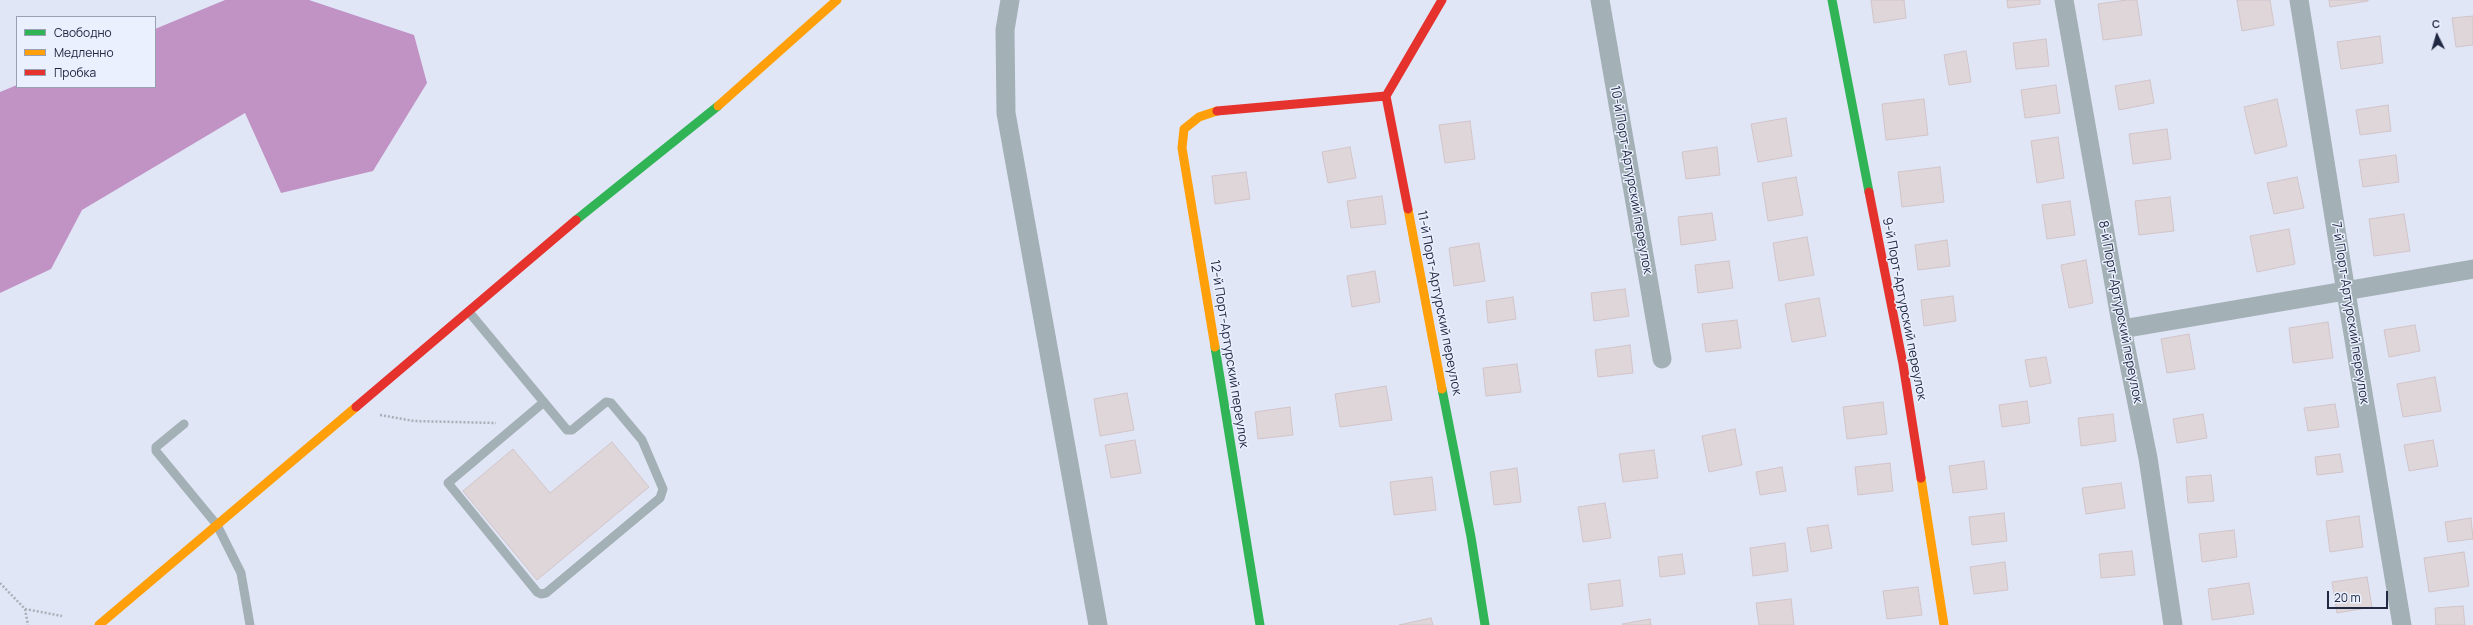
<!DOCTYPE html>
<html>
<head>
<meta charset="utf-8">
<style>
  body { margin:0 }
  #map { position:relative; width:2473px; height:625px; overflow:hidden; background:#e0e6f6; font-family:Manrope,sans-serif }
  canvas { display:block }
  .legend { position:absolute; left:16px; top:16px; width:140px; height:72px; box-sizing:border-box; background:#eaf0fe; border:1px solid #99a0b3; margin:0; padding:5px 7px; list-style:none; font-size:12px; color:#202842 }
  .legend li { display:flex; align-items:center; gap:8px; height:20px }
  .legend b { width:20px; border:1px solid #99a0b3 }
  .north { position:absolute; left:2417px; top:16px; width:40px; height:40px; -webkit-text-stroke:3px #eaf0fe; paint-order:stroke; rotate:355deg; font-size:11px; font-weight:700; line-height:16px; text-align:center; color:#202842 }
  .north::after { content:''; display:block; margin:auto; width:14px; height:18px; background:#202842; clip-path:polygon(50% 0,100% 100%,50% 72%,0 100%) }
  .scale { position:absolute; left:2327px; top:591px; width:61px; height:18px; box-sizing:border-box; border:2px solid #202842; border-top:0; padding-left:5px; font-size:12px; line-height:14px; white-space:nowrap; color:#202842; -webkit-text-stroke:3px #eaf0fe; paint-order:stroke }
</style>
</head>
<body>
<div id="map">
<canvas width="2473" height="625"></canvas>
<ul class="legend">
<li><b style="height:5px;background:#30b455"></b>Свободно</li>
<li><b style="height:5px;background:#ff9f0a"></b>Медленно</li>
<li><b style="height:5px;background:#e5322d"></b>Пробка</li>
</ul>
<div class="north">С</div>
<div class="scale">20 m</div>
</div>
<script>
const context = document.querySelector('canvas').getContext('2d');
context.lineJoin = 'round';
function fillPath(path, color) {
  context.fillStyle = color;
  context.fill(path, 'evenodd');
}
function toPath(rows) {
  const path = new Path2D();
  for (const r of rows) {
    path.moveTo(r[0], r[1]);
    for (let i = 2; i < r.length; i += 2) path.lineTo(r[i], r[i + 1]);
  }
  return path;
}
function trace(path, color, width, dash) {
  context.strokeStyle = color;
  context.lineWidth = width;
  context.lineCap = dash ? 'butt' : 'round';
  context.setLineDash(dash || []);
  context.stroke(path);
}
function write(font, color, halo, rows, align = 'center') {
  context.font = font + ' Manrope,sans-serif';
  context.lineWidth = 3;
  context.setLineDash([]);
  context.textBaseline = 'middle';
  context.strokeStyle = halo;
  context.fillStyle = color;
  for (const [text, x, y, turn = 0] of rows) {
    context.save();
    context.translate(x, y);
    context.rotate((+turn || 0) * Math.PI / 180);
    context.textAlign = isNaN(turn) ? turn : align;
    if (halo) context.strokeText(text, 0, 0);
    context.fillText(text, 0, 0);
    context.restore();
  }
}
const water = toPath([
  [225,0,309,0,414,35,427,83,373,171,281,193,245,113,82,210,51,269,0,293,0,92,17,85,155,87,155,29]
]);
const building = toPath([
  [1871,0,1904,0,1906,18,1874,23,1871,0],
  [2007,0,2040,0,2040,4,2008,8,2007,0],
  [2127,0,2137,0,2142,35,2103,40,2098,4,2127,0],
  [2237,0,2270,0,2274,25,2242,31,2237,0],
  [2329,0,2368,0,2368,1,2330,7,2329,0],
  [2473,16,2473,45,2456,47,2452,18,2473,16],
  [2380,36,2383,63,2341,69,2337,42,2380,36],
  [2046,39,2049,66,2016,69,2013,43,2046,39],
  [1966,51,1971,82,1949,85,1944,55,1966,51],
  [2150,80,2154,103,2119,110,2115,86,2150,80],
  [2056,85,2060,113,2025,118,2021,90,2056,85],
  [1924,99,1928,135,1886,140,1882,104,1924,99],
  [2277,99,2287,146,2255,154,2244,107,2277,99],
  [2388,105,2391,131,2360,135,2356,110,2388,105],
  [1786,118,1792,156,1758,162,1751,124,1786,118],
  [1470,121,1475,159,1445,163,1439,125,1470,121],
  [2167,129,2171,159,2133,164,2129,134,2167,129],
  [2058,137,2064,178,2037,183,2031,141,2058,137],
  [1350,147,1356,178,1328,183,1322,152,1350,147],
  [1717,147,1720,175,1686,179,1682,152,1717,147],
  [2396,155,2399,182,2363,187,2359,160,2396,155],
  [1940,167,1944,202,1902,207,1898,172,1940,167],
  [1246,172,1250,199,1215,204,1212,176,1246,172],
  [1796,177,1803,215,1768,221,1762,183,1796,177],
  [2297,177,2304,208,2274,214,2267,183,2297,177],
  [1382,196,1386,224,1351,228,1347,201,1382,196],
  [2170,197,2174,231,2139,235,2135,201,2170,197],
  [2070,201,2075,235,2047,239,2042,205,2070,201],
  [1712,213,1716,240,1681,245,1678,217,1712,213],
  [2404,214,2410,251,2374,256,2369,219,2404,214],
  [2289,229,2295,264,2257,272,2250,236,2289,229],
  [1807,237,1814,275,1779,281,1773,243,1807,237],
  [1947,240,1950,266,1918,270,1915,245,1947,240],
  [1479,243,1485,281,1454,286,1449,248,1479,243],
  [2086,260,2093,303,2069,308,2061,265,2086,260],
  [1729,261,1733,288,1698,293,1695,265,1729,261],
  [1375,271,1380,302,1352,307,1347,276,1375,271],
  [1625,289,1629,316,1594,321,1591,293,1625,289],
  [1953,296,1956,321,1924,326,1921,300,1953,296],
  [1513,297,1516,319,1488,323,1486,301,1513,297],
  [1819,298,1826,336,1792,342,1785,304,1819,298],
  [1737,320,1741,348,1706,352,1702,324,1737,320],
  [2328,322,2333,358,2293,363,2289,328,2328,322],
  [2415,325,2420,351,2389,357,2384,330,2415,325],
  [2189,334,2195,369,2167,373,2161,339,2189,334],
  [1630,345,1633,373,1598,377,1595,350,1630,345],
  [2046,357,2051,383,2030,387,2025,360,2046,357],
  [1517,364,1521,392,1486,396,1483,368,1517,364],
  [2435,377,2441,411,2403,417,2397,384,2435,377],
  [1386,386,1392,420,1340,427,1335,394,1386,386],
  [1127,393,1134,430,1100,436,1094,399,1127,393],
  [2027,401,2030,423,2002,427,1999,405,2027,401],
  [1883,402,1887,434,1847,439,1843,407,1883,402],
  [2335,404,2339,427,2308,431,2304,408,2335,404],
  [1290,407,1293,435,1258,439,1255,412,1290,407],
  [2113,414,2116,441,2081,446,2078,418,2113,414],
  [2203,414,2207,438,2177,443,2173,419,2203,414],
  [1735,429,1742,465,1709,472,1702,436,1735,429],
  [1135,440,1141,473,1111,478,1105,445,1135,440],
  [2433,440,2438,466,2409,471,2404,445,2433,440],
  [612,442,649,487,537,580,463,491,513,449,550,493,612,442],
  [1654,450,1658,478,1623,482,1619,454,1654,450],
  [2340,454,2343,472,2317,475,2315,457,2340,454],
  [1984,461,1987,489,1953,493,1949,466,1984,461],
  [1890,463,1893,491,1858,495,1855,467,1890,463],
  [1782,467,1786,491,1760,495,1756,472,1782,467],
  [1517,468,1521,502,1494,505,1490,472,1517,468],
  [2211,475,2214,501,2188,503,2186,477,2211,475],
  [1432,477,1436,510,1394,515,1390,482,1432,477],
  [2121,483,2125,508,2086,514,2082,488,2121,483],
  [1605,503,1611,538,1583,542,1578,507,1605,503],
  [2004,513,2007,541,1972,545,1969,517,2004,513],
  [2359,516,2363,547,2330,552,2326,521,2359,516],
  [2471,518,2473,539,2448,542,2445,522,2471,518],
  [1828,525,1832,548,1811,552,1807,528,1828,525],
  [2234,530,2237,557,2202,562,2199,534,2234,530],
  [1785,543,1788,571,1753,576,1750,548,1785,543],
  [2132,551,2135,575,2101,578,2099,554,2132,551],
  [2464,552,2469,586,2429,592,2424,558,2464,552],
  [1682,554,1685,574,1660,577,1658,557,1682,554],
  [2005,562,2008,590,1974,594,1970,567,2005,562],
  [2367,577,2372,607,2337,613,2332,582,2367,577],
  [1620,580,1623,606,1591,610,1588,584,1620,580],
  [2249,583,2254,614,2212,620,2208,589,2249,583],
  [1918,587,1922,615,1887,619,1883,591,1918,587],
  [1791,599,1794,625,1759,625,1756,603,1791,599],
  [2463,606,2465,625,2436,625,2435,608,2463,606],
  [1431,618,1433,625,1399,625,1431,618],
  [1650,619,1651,625,1623,625,1622,624,1650,619]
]);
const path = toPath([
  [380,415,414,421,496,423],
  [0,583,25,609,28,625],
  [25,609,62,616]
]);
const lane = toPath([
  [469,312,567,430,572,430,606,402,611,403,642,440,663,489,660,498,546,593,541,594,537,592,448,483,544,402],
  [184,424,156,447,156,451,217,525,241,573,250,625]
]);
const street = toPath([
  [1010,0,1005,30,1006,113,1098,625],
  [1600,0,1662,359],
  [2064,0,2122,329,2148,458,2173,625],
  [2299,0,2346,292,2402,625],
  [2122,329,2473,269]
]);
const fast = toPath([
  [1832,0,1869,192],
  [576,220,718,106],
  [1215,347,1260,625],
  [1442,389,1471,537,1485,625]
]);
const slow = toPath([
  [718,106,837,0],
  [1408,209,1442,389],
  [1215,347,1182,148,1184,129,1199,117,1217,111],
  [1921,478,1944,625],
  [99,625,356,407]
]);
const jam = toPath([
  [1217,111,1386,96],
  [1869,192,1903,364,1921,478],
  [1408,209,1386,96,1442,0],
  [356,407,576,220]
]);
const streetNames = [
  ["10-й Порт-Артурский переулок",1631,180,80],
  ["11-й Порт-Артурский переулок",1439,303,79],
  ["9-й Порт-Артурский переулок",1904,309,79],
  ["8-й Порт-Артурский переулок",2120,312,79],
  ["7-й Порт-Артурский переулок",2350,313,81],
  ["12-й Порт-Артурский переулок",1229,354,81]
];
fillPath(water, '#c192c4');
fillPath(building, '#dfd6da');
trace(building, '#d1c4c9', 1);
trace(path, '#a7b0b7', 2.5, [2, 2]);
trace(lane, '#a3b0b5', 9);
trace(street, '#a3b0b5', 19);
trace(fast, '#30b455', 9);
trace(slow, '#ff9f0a', 9);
trace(jam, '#e5322d', 9);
write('13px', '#202842', '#eaf0fe', streetNames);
</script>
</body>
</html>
